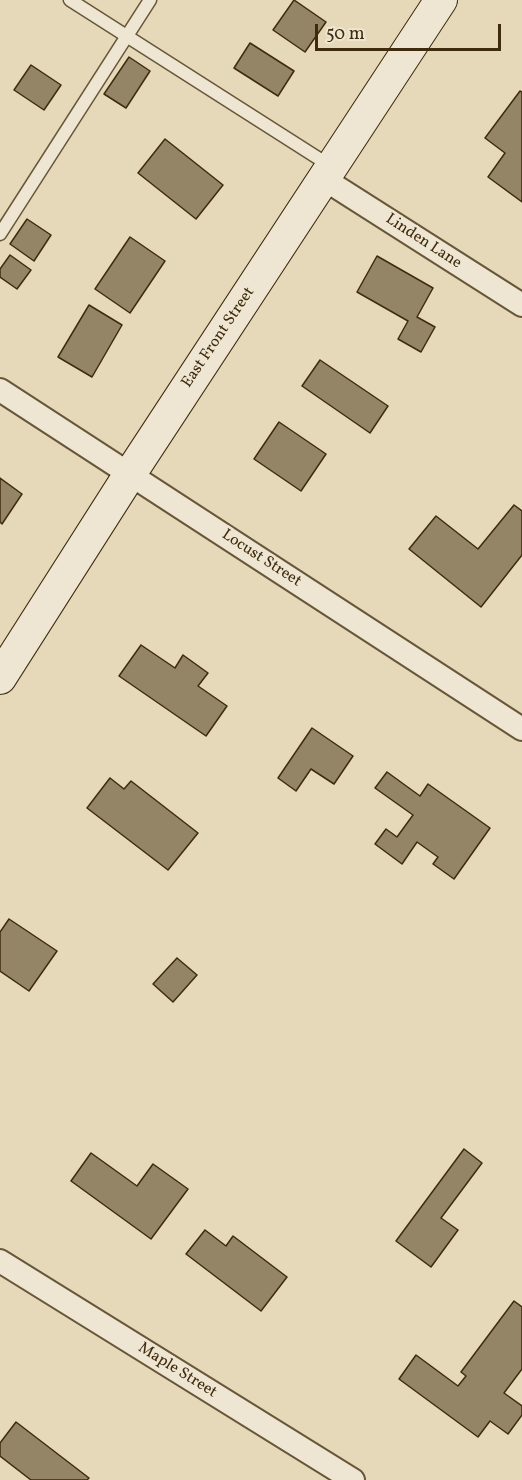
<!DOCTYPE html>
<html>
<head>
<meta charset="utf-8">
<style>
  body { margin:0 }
  #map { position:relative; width:522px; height:1480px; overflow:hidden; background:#e5d9ba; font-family:Vollkorn,serif }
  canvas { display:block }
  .scale { position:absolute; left:315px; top:24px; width:186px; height:27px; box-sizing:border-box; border:3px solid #3f2b0e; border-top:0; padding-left:8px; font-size:18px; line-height:21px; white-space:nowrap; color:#3f2b0e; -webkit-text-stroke:4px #eee6d2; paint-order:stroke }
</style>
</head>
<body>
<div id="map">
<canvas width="522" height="1480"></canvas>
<div class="scale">50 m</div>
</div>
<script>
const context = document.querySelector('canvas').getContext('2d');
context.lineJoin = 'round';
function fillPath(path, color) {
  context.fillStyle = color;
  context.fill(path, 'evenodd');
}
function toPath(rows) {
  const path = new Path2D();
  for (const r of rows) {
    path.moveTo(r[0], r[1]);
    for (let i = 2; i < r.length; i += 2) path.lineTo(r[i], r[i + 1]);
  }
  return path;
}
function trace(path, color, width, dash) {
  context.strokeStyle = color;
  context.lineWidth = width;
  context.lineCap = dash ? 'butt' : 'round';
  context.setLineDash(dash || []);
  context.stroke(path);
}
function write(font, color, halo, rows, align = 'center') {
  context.font = font + ' Vollkorn,serif';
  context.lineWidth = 5;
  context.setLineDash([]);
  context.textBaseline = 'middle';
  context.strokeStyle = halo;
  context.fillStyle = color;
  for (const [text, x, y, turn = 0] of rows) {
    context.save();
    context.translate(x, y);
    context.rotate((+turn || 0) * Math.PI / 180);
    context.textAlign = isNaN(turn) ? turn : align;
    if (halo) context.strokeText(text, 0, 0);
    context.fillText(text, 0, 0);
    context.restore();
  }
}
const building = toPath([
  [294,0,326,22,305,52,273,30,294,0],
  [250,43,294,71,278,96,234,68,250,43],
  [129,57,150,71,126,108,104,94,129,57],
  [31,65,61,85,44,110,14,90,31,65],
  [520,91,522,92,522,202,488,177,505,153,485,138,520,91],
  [165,139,223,185,196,219,138,173,165,139],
  [27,219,51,235,34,261,10,244,27,219],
  [130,237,165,261,130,313,95,289,130,237],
  [10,255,31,270,17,289,0,277,0,269,10,255],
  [377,256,433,288,417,317,435,327,421,352,398,339,408,321,357,292,377,256],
  [89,305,122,325,92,377,58,357,89,305],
  [320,360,388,406,370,433,302,386,320,360],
  [279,422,326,454,301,491,254,459,279,422],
  [0,478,22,494,2,524,0,522,0,478],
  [514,505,522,511,522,555,481,607,409,549,436,516,478,549,514,505],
  [141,645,175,668,183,655,208,673,198,686,227,706,206,736,119,676,141,645],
  [312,728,353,756,334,784,311,769,296,791,278,778,312,728],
  [387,772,420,796,428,784,490,828,454,879,433,864,438,857,417,842,402,864,375,844,386,829,397,837,413,815,375,788,387,772],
  [110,778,124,789,131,781,198,833,168,870,87,808,110,778],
  [9,919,57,951,29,991,0,971,0,932,9,919],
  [177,958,197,975,173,1002,153,984,177,958],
  [464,1149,482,1163,441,1218,458,1230,431,1267,396,1241,464,1149],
  [91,1153,137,1186,153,1164,188,1189,151,1239,71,1181,91,1153],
  [205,1230,226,1246,233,1236,287,1277,261,1311,186,1254,205,1230],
  [514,1301,522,1307,522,1369,504,1393,522,1406,522,1415,508,1434,490,1421,478,1437,399,1379,416,1355,458,1386,466,1376,461,1372,514,1301],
  [16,1422,89,1478,87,1480,31,1480,0,1456,0,1443,16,1422]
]);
const service = toPath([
  [70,0,332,167],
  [0,234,150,0]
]);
const minor = toPath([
  [324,179,522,305],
  [0,390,522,729],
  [0,1261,353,1480]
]);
const secondary = toPath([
  [0,678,130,474,441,0]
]);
const streetNames = [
  ["Linden Lane",423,242,33],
  ["East Front Street",219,338,-56],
  ["Locust Street",261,559,33],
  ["Maple Street",177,1371,32]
];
fillPath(building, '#958567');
trace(building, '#3f2b0e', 1.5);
trace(service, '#685639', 15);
trace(minor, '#685639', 26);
trace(secondary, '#3f2b0e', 34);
trace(service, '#eee6d2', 12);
trace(minor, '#eee6d2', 22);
trace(secondary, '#eee6d2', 32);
write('16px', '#3f2b0e', '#eee6d2', streetNames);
</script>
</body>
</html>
